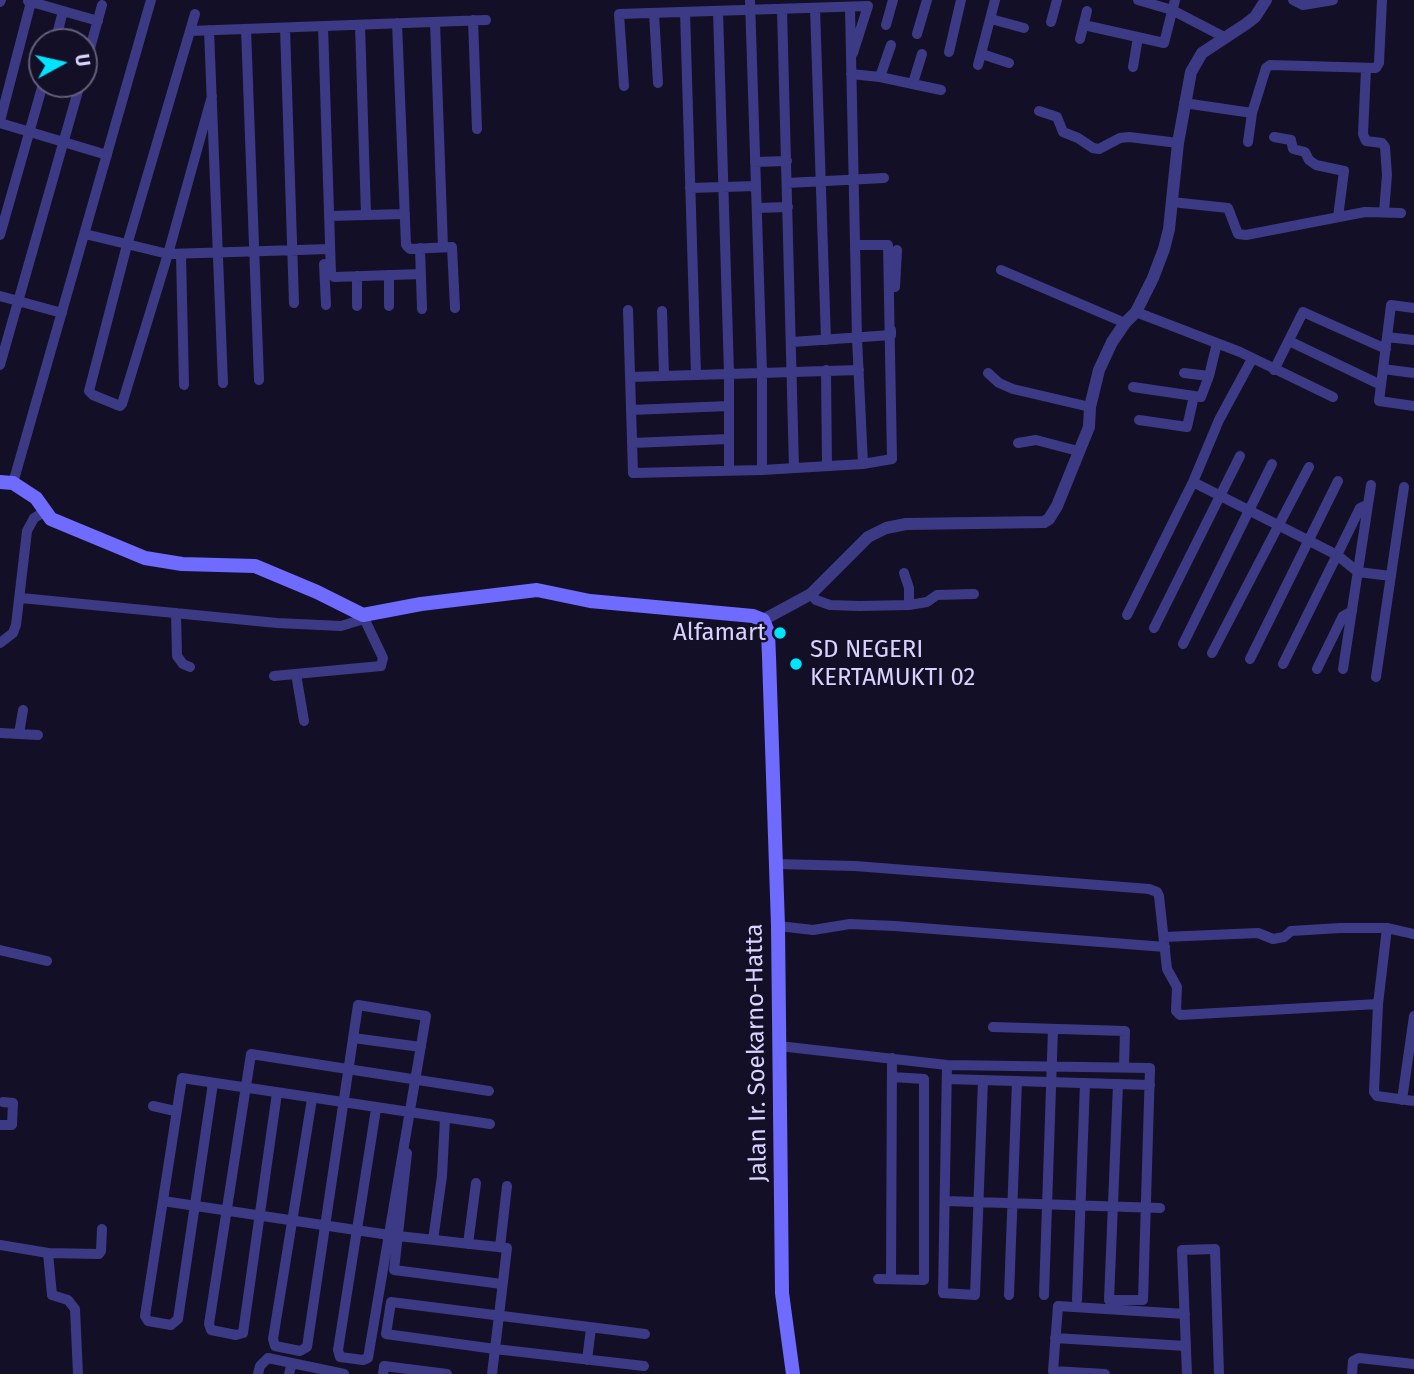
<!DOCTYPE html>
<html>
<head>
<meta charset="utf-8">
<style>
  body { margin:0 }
  #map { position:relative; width:1414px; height:1374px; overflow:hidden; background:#130f26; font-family:"Fira Sans",sans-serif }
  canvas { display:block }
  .north { position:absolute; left:28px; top:28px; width:70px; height:70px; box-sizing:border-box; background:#130f26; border:2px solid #625e7d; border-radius:50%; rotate:82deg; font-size:19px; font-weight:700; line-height:28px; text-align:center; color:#d9d4ff }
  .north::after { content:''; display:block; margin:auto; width:24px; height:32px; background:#00e5ff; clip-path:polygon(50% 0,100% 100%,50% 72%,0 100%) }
</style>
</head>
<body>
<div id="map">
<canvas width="1414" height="1374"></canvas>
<div class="north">U</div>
</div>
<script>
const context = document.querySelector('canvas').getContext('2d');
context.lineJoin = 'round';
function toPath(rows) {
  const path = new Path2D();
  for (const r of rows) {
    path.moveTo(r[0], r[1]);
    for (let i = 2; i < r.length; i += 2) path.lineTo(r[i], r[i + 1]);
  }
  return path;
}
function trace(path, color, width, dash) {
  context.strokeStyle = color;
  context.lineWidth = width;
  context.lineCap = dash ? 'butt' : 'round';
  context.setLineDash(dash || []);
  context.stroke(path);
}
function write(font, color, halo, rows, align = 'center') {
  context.font = font + ' "Fira Sans",sans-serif';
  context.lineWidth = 5;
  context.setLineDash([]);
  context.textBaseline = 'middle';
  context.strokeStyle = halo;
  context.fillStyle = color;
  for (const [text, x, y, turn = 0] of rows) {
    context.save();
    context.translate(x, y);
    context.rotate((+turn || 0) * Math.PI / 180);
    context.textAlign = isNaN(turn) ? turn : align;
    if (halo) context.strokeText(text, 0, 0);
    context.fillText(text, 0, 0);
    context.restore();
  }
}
const minor = toPath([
  [750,0,762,372,762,470],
  [1138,0,1172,10,1226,38],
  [1293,0,1303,5,1333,0],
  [28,1,98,21],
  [0,2,1,0],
  [850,7,857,338,863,464],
  [815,8,826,340],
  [782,9,794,468],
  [718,11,729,373,729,469],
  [685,12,696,375],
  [654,13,658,83],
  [195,14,127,245,89,391,93,395,120,406,122,404,168,254,212,96],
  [991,19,1024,28],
  [473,20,477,129],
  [435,22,443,247],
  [1051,22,1057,0],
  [397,23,406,245,410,249,452,247,455,308],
  [360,25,366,215],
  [886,25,893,0],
  [1084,25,1164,43,1175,0],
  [323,26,331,274,334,277,421,274],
  [285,28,294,303],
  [246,29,259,380],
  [209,30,223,383],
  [190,31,486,20],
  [917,34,927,0],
  [1080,39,1087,11],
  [55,42,63,11],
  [949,52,961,0],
  [982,54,1009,63],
  [978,65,995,0],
  [1133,67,1138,37],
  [1366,69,1363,134,1366,141,1382,143,1385,147,1387,175,1384,212],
  [84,70,102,5],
  [851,74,880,77,941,90],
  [880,77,891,45],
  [913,83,922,54],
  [624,86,619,14,868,6,853,53],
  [1184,103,1252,113,1266,68,1270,65,1376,68,1379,63,1382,0],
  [1039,111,1057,117,1063,132,1078,138,1093,148,1099,149,1120,138,1129,137,1178,143],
  [0,121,31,2],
  [0,123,107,155],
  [1274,137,1291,140,1293,149,1305,152,1309,160,1316,165,1344,171,1338,217],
  [1248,142,1252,113],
  [755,162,787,161],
  [787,183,884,178],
  [690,188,756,186],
  [1172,202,1228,208,1238,234,1246,235,1365,212,1401,213],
  [757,208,788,207],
  [329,216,405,214],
  [85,234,168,254,330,249],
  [0,235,43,84],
  [420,248,422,309],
  [181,255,184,385],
  [324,264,326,305],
  [1001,270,1125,323],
  [389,275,389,306],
  [357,276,357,306],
  [895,287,897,250],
  [0,296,62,313],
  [1414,308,1391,305,1379,401,1414,406],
  [628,310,633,473,762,470,863,464,892,459,888,245,856,245],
  [662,311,664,376],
  [1136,312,1240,352,1333,397],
  [1387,337,1414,340],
  [1289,341,1381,385],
  [792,342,891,335,891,330],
  [0,365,80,84],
  [1383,369,1414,373],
  [826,370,827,466],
  [1274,370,1303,312,1386,349],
  [988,373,999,383,1013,389,1090,407],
  [1184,373,1209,376],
  [630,377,859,370],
  [1133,387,1201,397,1209,376,1217,343],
  [631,410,729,406],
  [1139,420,1187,427,1194,396],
  [632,443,729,439],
  [1018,443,1036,440,1078,451],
  [1193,482,1337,555,1283,664],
  [13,483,151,0],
  [1367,505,1360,508,1337,555,1358,572,1391,576],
  [904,573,909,588,909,605],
  [811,594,816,600,830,605,860,606,909,605,927,602,937,595,974,594],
  [21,598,277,623,341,626,364,619],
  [176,613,177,656,183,664,190,667],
  [1127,615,1193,482,1219,420,1252,359],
  [1154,628,1240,456],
  [0,643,13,633,16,625,27,531,34,518,44,512],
  [1183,644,1272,464],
  [1212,653,1309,467],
  [1250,659,1338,481],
  [1317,669,1343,616,1352,611],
  [1343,669,1371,485],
  [296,674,304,721],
  [274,676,381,666,383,658,363,616],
  [1376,677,1404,487],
  [0,733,38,735],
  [19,734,23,710],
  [776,864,855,866,1149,889,1157,892,1159,896,1167,969,1177,987,1176,1011,1180,1015,1378,1004],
  [778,926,813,930,850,924,895,926,1165,947],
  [1387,928,1378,1004,1374,1092,1377,1096,1414,1101],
  [1164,937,1258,933,1273,939,1284,937,1291,931,1340,928,1387,928,1414,934],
  [0,950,47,961],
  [993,1027,1125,1031,1124,1067],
  [353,1038,421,1047],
  [779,1046,947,1065,1150,1068,1143,1300,1109,1300,1118,1084],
  [947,1065,943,1293,975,1295,983,1080],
  [947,1079,1150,1085],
  [213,1083,178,1319,171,1325,148,1321,145,1316,182,1078,490,1124],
  [277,1093,243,1333,236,1335,211,1330,209,1324,251,1054,489,1091],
  [312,1099,273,1339,275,1346,300,1351,307,1347,358,1005,426,1016,368,1358,363,1360,340,1357,338,1350,376,1109],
  [1402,1100,1414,1016],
  [153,1106,175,1111],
  [0,1125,12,1125,13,1103,3,1102],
  [407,1153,394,1270,502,1284],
  [163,1201,389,1235,507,1248,492,1374],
  [945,1201,1160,1208],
  [433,1240,442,1176,445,1119],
  [468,1244,476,1183],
  [0,1245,48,1253,52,1295,68,1300,75,1309,78,1374],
  [500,1247,507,1186],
  [48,1253,99,1254,101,1251,102,1229],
  [878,1279,924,1280,924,1079,892,1077],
  [891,1279,892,1058],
  [1009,1295,1017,1081],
  [1044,1295,1053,1029],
  [1077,1300,1085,1083],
  [1055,1338,1186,1346],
  [587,1360,591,1328],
  [644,1366,495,1349,386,1334,391,1302,645,1334],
  [258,1374,260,1366,268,1358,344,1374],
  [289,1374,292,1363],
  [383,1374,384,1366,447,1374],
  [1105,1374,1053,1371,1058,1306,1185,1314],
  [1187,1374,1182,1250,1215,1249,1219,1374],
  [1352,1374,1353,1361,1359,1358,1414,1364]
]);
const tertiary = toPath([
  [763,620,811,594,868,537,886,528,906,524,1044,522,1049,519,1057,506,1089,427,1090,407,1099,370,1112,342,1125,323,1136,312,1153,278,1164,249,1169,229,1178,143,1191,72,1202,53,1246,24,1255,17,1266,0]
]);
const secondary = toPath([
  [0,482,13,483,36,498,51,519,145,558,182,564,255,566,317,592,363,615,421,604,537,590,590,601,753,616,763,620,768,632,769,657,778,926,782,1293,793,1374]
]);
const markers = [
  [780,633,7,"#00e5ff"],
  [796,664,7,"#00e5ff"]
];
const poiNames = [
  ["Alfamart",766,633],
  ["SD NEGERI",810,650,"left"],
  ["KERTAMUKTI 02",810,678,"left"]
];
const streetNames = [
  ["Jalan Ir. Soekarno-Hatta",757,1053,-91]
];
trace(minor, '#3d3a85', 10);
trace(tertiary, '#3d3a85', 12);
trace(secondary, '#6f6bff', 14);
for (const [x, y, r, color] of markers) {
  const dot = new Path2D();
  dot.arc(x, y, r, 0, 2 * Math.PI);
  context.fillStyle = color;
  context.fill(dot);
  trace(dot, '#130f26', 2.5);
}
write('24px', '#d9d4ff', '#130f26', poiNames, 'right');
write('24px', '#d9d4ff', '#130f26', streetNames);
</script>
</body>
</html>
